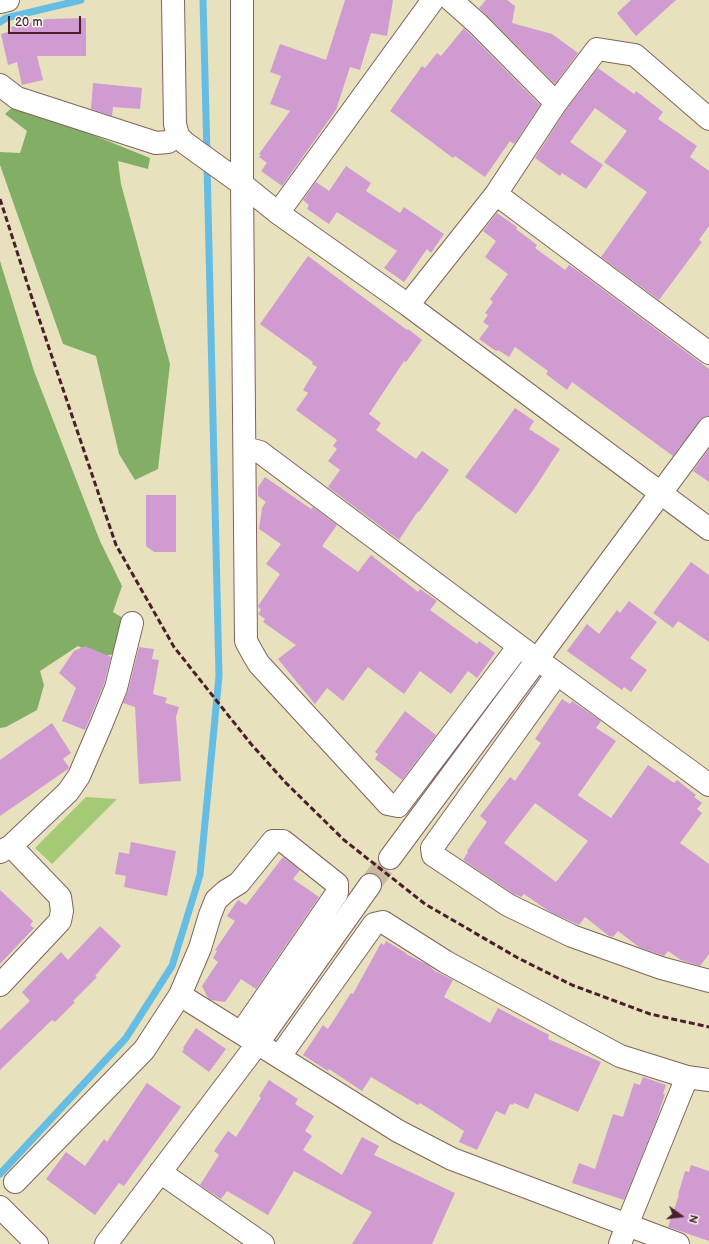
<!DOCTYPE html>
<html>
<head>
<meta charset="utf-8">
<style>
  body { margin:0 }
  #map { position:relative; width:709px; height:1244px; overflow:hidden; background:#e8e1be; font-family:"Balsamiq Sans",sans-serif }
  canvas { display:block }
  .north { position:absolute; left:661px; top:1196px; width:40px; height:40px; -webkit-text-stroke:3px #f6f6f2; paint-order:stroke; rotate:104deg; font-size:11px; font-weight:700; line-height:16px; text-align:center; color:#4a1f2b }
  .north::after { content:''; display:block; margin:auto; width:14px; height:18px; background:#4a1f2b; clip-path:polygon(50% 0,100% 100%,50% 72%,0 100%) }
  .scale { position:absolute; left:8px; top:16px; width:73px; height:18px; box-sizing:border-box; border:2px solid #4a1f2b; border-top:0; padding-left:5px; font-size:12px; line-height:14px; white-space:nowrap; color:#4a1f2b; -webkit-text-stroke:3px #f6f6f2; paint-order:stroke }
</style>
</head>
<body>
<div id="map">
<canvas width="709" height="1244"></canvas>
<div class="north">N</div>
<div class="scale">20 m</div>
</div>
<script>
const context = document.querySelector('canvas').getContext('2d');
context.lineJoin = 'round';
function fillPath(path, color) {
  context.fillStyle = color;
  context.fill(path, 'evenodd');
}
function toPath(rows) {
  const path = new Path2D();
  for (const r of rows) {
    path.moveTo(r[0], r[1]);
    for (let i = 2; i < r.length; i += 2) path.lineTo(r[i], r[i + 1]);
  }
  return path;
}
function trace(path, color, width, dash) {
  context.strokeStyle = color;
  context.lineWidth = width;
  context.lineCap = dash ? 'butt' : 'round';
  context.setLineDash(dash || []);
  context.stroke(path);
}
const green = toPath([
  [86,797,117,799,52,864,35,848]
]);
const forest = toPath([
  [16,104,150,158,148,169,118,161,121,184,170,364,158,469,135,480,119,454,96,356,63,344,0,165,0,152,20,153,27,131,5,114],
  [0,261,34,371,100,541,122,586,113,612,128,621,123,652,101,657,78,646,40,671,44,685,37,710,6,727,0,728]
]);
const stream = toPath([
  [203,0,207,154],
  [0,22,6,18,81,0],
  [0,1174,126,1038,172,966,200,875,219,676,207,164]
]);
const building = toPath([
  [345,0,393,0,387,36,371,33,360,70,350,67,336,110,282,186,261,171,267,163,259,157,261,155,259,154,290,111,270,104,281,76,270,72,280,44,326,60],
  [486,0,507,0,515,6,512,23,552,34,578,53,555,84,479,8],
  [631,0,676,0,636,36,617,13],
  [86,18,86,56,37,56,43,80,22,85,17,62,8,65,1,34,12,31,11,27,47,19],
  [464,28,540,105,514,144,510,141,485,177,455,156,453,158,390,111,422,66,425,68,437,53,441,56],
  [598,68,634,94,636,91,663,112,658,119,697,146,690,157,709,171,709,226,699,240,702,242,659,300,601,257,647,192,604,162,627,131,595,108,570,142,603,165,586,189,562,173,560,176,535,158,566,110],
  [93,83,142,88,140,109,113,107,112,116,91,109],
  [346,166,371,183,366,191,400,213,404,207,444,234,431,253,427,249,404,282,384,268,397,251,337,212,329,224,307,209,309,205,303,200,316,182,329,191],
  [497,213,517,227,516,229,537,245,535,248,565,270,569,265,578,271,709,369,709,416,704,417,699,421,673,456,572,382,567,390,546,374,548,371,515,347,509,357,498,350,496,351,479,339,489,326,483,322,488,315,485,313,493,302,490,299,508,274,485,257,496,241,483,231],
  [308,256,407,330,408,329,422,340,406,362,404,361,369,414,381,423,376,430,416,459,422,451,449,470,419,512,418,511,399,540,328,487,340,470,328,461,337,449,333,446,337,440,296,410,308,393,303,390,317,367,312,364,313,362,260,324],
  [515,408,534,421,529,429,560,449,536,486,516,514,465,477],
  [709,449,709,482,693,471],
  [265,477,311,509,313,507,337,525,322,546,358,572,371,555,418,592,420,589,437,601,430,610,477,644,479,641,495,653,477,678,468,671,451,694,420,671,404,694,368,667,343,701,327,688,315,704,278,659,296,645,263,622,265,619,258,614,261,610,258,606,280,574,266,564,281,544,259,529,262,508,266,502,258,496,258,487],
  [146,495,176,495,176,552,154,552,146,546],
  [691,562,709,575,709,642,678,621,673,628,653,613],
  [629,601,657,622,630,658,647,670,631,692,624,687,622,690,567,651,587,624,599,634,617,610,620,613],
  [85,646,111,657,104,684,85,730,62,721,76,688,59,673,74,651],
  [139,647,154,649,152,659,159,660,153,694,167,698,165,703,179,707,176,717,181,781,139,784,135,707,123,703,128,691],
  [562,699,570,704,572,701,601,721,596,728,616,741,578,795,579,796,611,818,648,765,674,783,677,780,696,795,694,797,702,803,697,809,702,813,680,843,709,864,709,954,700,966,681,960,668,951,664,956,639,947,618,931,613,937,609,936,585,917,579,925,577,924,550,912,524,894,521,897,514,894,463,860,468,852,467,851,487,822,480,816,510,777,515,781,541,743,535,739],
  [535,803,588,841,556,882,504,843],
  [405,711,436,735,402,780,375,759,378,754,375,752],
  [52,723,71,753,63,759,69,767,68,769,0,816,0,760],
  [131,842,176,851,167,896,124,887,126,876,115,874,119,852,129,854],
  [283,857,300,870,293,879,319,897,256,989,241,979,225,1002,211,1000,208,998,202,986,218,962,213,958,217,951,215,950,235,921,227,916,238,900,246,905],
  [0,890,33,921,30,925,34,928,0,964],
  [100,926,121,946,95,976,97,977,73,1001,75,1002,55,1022,52,1020,0,1070,0,1030,30,1001,22,992,61,952,68,960],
  [386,941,406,953,406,954,428,965,435,971,453,980,444,997,490,1023,498,1008,549,1035,548,1039,601,1062,578,1112,535,1093,528,1109,514,1103,513,1105,510,1104,505,1115,496,1111,477,1150,459,1142,464,1131,420,1103,418,1105,371,1077,362,1091,329,1069,328,1071,303,1055,323,1025,328,1029,351,993,353,994,381,943,384,945],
  [196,1028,226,1049,209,1072,182,1052,184,1049,183,1048],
  [643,1077,666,1085,663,1094,665,1094,656,1121,624,1200,572,1183,579,1163,595,1169,613,1114,623,1117,634,1083,640,1085],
  [269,1080,298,1099,295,1104,314,1116,305,1131,312,1136,303,1150,342,1175,362,1137,379,1146,374,1155,455,1193,432,1244,352,1244,372,1212,294,1171,268,1215,227,1191,221,1199,200,1185,219,1155,214,1151,228,1131,236,1137,261,1098,259,1096],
  [147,1083,181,1107,124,1186,119,1183,95,1215,46,1179,66,1152,85,1166,104,1139,107,1142],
  [691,1165,709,1171,709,1241,668,1227,679,1195,678,1195,685,1171,689,1172]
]);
const minorTunnel = toPath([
  [370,885,390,858]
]);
const minor = toPath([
  [173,0,175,124,178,136,185,143,242,184,278,213,408,305,709,529],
  [242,0,242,184,246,641,253,654,259,664,388,804,398,806,519,646],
  [451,0,478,24,556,103],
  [0,2,8,0],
  [0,85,17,98,156,143,168,142,178,136],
  [496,194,709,353],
  [278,213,433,0],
  [408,305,496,194,556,103,597,49,635,55,709,119],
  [245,448,260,452,519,646,709,785],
  [557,674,432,848,433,855,508,905,572,936,661,968,709,981],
  [0,852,11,846,68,792,79,776,101,725,116,688,132,623],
  [390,858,709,428],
  [0,985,60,921,62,911,60,897,11,846],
  [180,995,398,1131,452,1159,678,1244],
  [280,1056,374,924,383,922,446,962,620,1056,687,1077,709,1080],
  [160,1172,263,1244],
  [15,1182,144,1050,180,995,200,948,210,915,216,900,226,891,239,883,273,841,283,841,337,884,337,893,241,1033],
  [0,1207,37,1244],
  [106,1244,258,1043,370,885],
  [620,1244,627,1225,687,1077]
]);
const rail = toPath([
  [0,199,31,295,116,545,174,647,251,744,286,783,344,840,425,904,518,958,572,985,650,1014,709,1027]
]);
fillPath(green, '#a4ca75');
fillPath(forest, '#83ae66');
trace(stream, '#66bde3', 7);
fillPath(building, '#cf9bd1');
trace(minorTunnel, '#c8baa1', 22, [22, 11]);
trace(minor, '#81635e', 24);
trace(minor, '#fff', 22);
trace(rail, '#4a1f2b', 3, [6, 3]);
</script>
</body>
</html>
